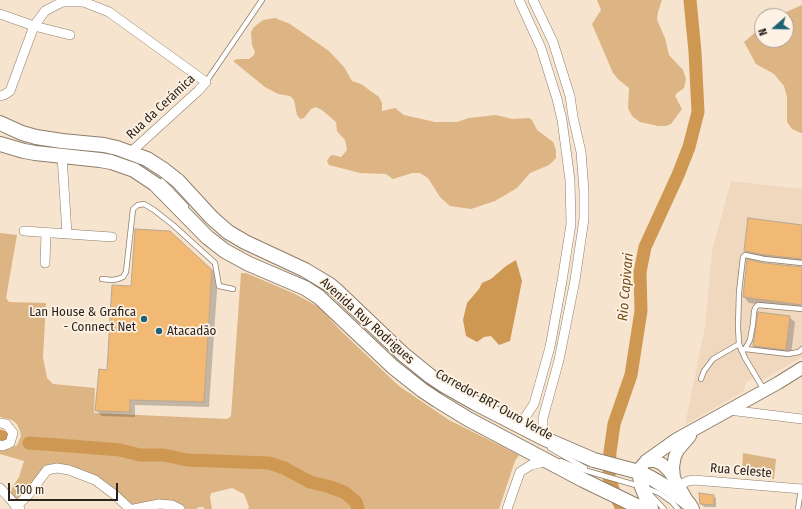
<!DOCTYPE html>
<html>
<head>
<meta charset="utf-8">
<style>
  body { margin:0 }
  #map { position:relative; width:802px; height:509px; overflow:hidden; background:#f6e4ce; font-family:"Fira Sans Condensed",sans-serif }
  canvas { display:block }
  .north { position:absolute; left:754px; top:8px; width:40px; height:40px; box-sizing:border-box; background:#fef2e5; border:1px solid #aaa095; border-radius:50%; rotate:250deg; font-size:11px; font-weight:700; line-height:16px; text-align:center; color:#2b241c }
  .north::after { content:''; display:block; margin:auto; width:14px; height:18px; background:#1f6175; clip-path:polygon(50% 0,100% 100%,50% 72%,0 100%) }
  .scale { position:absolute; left:8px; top:483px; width:110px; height:18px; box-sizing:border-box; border:2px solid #2b241c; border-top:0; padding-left:5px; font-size:12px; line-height:14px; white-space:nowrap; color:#2b241c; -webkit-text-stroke:3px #fef2e5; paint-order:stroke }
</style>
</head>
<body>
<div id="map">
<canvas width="802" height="509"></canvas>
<div class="north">N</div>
<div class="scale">100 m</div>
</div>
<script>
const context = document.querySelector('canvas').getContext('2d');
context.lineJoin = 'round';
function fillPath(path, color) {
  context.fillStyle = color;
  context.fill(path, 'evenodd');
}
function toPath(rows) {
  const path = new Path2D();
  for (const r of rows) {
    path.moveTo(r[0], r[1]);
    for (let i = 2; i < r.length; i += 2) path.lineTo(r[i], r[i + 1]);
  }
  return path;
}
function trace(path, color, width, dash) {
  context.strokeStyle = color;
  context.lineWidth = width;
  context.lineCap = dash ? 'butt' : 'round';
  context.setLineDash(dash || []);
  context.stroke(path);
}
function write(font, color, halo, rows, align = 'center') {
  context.font = font + ' "Fira Sans Condensed",sans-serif';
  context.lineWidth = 3.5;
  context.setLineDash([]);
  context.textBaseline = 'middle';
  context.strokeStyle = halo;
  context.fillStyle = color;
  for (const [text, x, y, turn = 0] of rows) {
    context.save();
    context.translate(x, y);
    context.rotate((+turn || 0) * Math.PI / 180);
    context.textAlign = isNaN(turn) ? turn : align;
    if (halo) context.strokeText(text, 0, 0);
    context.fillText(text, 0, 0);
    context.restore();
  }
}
const built = toPath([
  [731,181,802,189,802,357,759,382,754,378,746,382,744,391,685,425,705,327,712,251]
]);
const green = toPath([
  [597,0,662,0,658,12,657,20,665,38,669,55,683,70,686,79,684,88,677,93,675,96,682,109,671,124,666,126,658,126,640,122,632,116,628,108,629,88,618,79,613,73,592,24,601,10],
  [802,5,802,133,801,133,792,129,787,122,787,97,784,86,774,74,756,64,744,42,758,30,762,31,762,40,786,40,786,16,784,16,784,13],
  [275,18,290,24,329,51,344,67,352,81,361,84,379,97,382,103,382,111,395,108,404,115,435,122,457,122,469,118,496,115,512,119,529,118,532,120,537,130,553,142,556,150,556,158,549,165,530,173,517,188,495,201,471,209,450,206,440,197,428,178,420,173,412,173,393,179,386,174,360,173,329,165,327,161,330,156,333,155,341,157,347,150,345,140,337,131,336,122,322,110,316,107,311,109,304,118,300,119,297,115,294,100,290,96,278,94,265,87,233,61,237,59,249,59,254,55,255,52,252,45,251,32,254,27,263,20],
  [0,233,17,235,6,298,9,302,46,303,43,357,47,378,53,384,95,388,94,413,227,419,231,416,241,273,246,273,293,293,319,307,340,330,399,386,449,420,519,455,515,461,499,509,248,509,249,507,244,494,232,488,211,493,210,497,212,509,204,509,204,507,199,507,196,509,186,509,173,503,134,505,131,504,58,465,22,498,14,499,11,493,12,488,19,477,24,461,0,454,0,450,9,449,17,445,21,436,20,431,17,424,12,420,0,417],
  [743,453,776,459,774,479,742,473]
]);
const water = toPath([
  [516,260,522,281,510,341,499,345,491,336,484,337,477,342,466,336,463,320,467,303,479,289,482,283,491,279,506,266]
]);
const shadow = toPath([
  [802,226,802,264,751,257,745,251],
  [763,264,802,268,802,310,749,303,744,297],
  [212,270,218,276,209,407,135,405,135,417,102,416,96,410,132,287],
  [789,317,795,322,791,355,759,351,754,346],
  [713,496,716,498,716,507,704,507,701,504]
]);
const river = toPath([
  [0,436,5,438],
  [29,443,71,446,120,450,140,455,164,455,187,460,269,463,284,468,310,482,327,486,344,492,356,502,358,509],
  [622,509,614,492,609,477,610,452,614,424,631,375,641,311,640,272,645,247,678,175,689,147,698,112,695,52,690,0]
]);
const building = toPath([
  [748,218,802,225,802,259,765,255,744,251,748,218],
  [135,229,170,231,212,270,204,402,130,400,130,412,95,411,99,369,107,370,112,285,131,286,135,229],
  [747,259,764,263,802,267,802,305,743,297,747,259],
  [758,312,790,316,786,350,753,346,758,312],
  [699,493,714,495,714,505,700,504,699,493]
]);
const lane = toPath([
  [206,82,262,0],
  [162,181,170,189,186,206],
  [102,279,112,280,118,279,123,277,126,272,133,209,138,205,144,204,154,210,173,225,215,263,219,286,233,289],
  [745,349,788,354,799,352,802,349],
  [741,350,745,349,750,340,753,324,754,312,755,308,758,305,802,309],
  [701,379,704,371,713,359,739,344],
  [764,390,745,358,739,344,738,327,739,292,743,257,745,255,764,259,802,263],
  [550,448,585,468],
  [561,461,577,468,639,486],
  [646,488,659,493,672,502,678,509],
  [649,493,664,509],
  [798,509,801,489]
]);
const street = toPath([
  [533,0,553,42,570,96,573,117,581,152,584,191,584,219,575,280,559,360,543,418,543,438],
  [0,14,34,26,70,35],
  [0,96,4,95,10,91,34,26,45,11,62,2,84,2,109,12,206,82,198,91,131,152],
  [62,156,67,234],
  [24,231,112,237],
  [45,263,46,233],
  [729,410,802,419],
  [0,423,6,424,13,433,10,443,2,446,0,445],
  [519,426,534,404,550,347,562,281,571,224,570,180,562,120,557,99,541,48,519,0],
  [678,486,688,481,694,480,802,489],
  [0,488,12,501,16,507,20,509],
  [16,507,29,494,47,470,57,468,69,470,95,480,115,495,130,509],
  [134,509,159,504,172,505,180,509],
  [507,509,520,472,531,465,548,461]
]);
const secondary = toPath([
  [646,461,655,461,662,464,669,471,674,478],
  [639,472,641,467,646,461,677,439,778,383,802,368],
  [688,502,674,478,673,467,675,456,678,450,690,436]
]);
const primary = toPath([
  [0,123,22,133,36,137,62,141,104,145,117,148,147,159,164,170,178,181,212,218,228,232,245,242,305,270,330,285,337,291,403,354,430,376,445,386,475,403,543,438,580,454,594,460,639,472,651,478,668,488,689,504,692,509],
  [0,144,24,151,35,153,100,160,111,162,134,170,155,184,207,237,225,251,249,264,305,288,319,297,393,367,422,390,437,400,468,419,583,480,643,509],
  [639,472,642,487,651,509]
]);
const markers = [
  [144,319,4,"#1f6175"],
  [159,331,4,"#1f6175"]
];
const streetNames = [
  ["Rua da Cerámica",161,107,-43],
  ["Avenida Ruy Rodrigues",367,321,42],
  ["Corredor BRT Ouro Verde",494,405,29],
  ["Rua Celeste",741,471,5]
];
const poiNames = [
  ["Lan House & Grafica",136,312],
  ["- Connect Net",136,327],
  ["Atacadão",167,331,"left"]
];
const waterNames = [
  ["Rio Capivari",626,287,-85]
];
fillPath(built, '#f0d8be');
fillPath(green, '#ddb483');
fillPath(water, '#ce9852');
fillPath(shadow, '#0003');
trace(river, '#ce9852', 13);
fillPath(building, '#f1b973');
trace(building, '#b8a792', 1);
trace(lane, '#8e7e6a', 6);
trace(street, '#8e7e6a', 10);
trace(secondary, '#8e7e6a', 14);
trace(primary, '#8e7e6a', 16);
trace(lane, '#fff', 4.5);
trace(street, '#fff', 9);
trace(secondary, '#fff', 12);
trace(primary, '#fff', 14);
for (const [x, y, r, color] of markers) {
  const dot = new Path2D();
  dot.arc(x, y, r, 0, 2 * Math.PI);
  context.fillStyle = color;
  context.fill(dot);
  trace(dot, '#fef2e5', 1.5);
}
write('13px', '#2b241c', '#fef2e5', streetNames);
write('13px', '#2b241c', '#fef2e5', poiNames, 'right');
write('italic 14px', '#724d19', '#fef2e5', waterNames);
</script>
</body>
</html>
